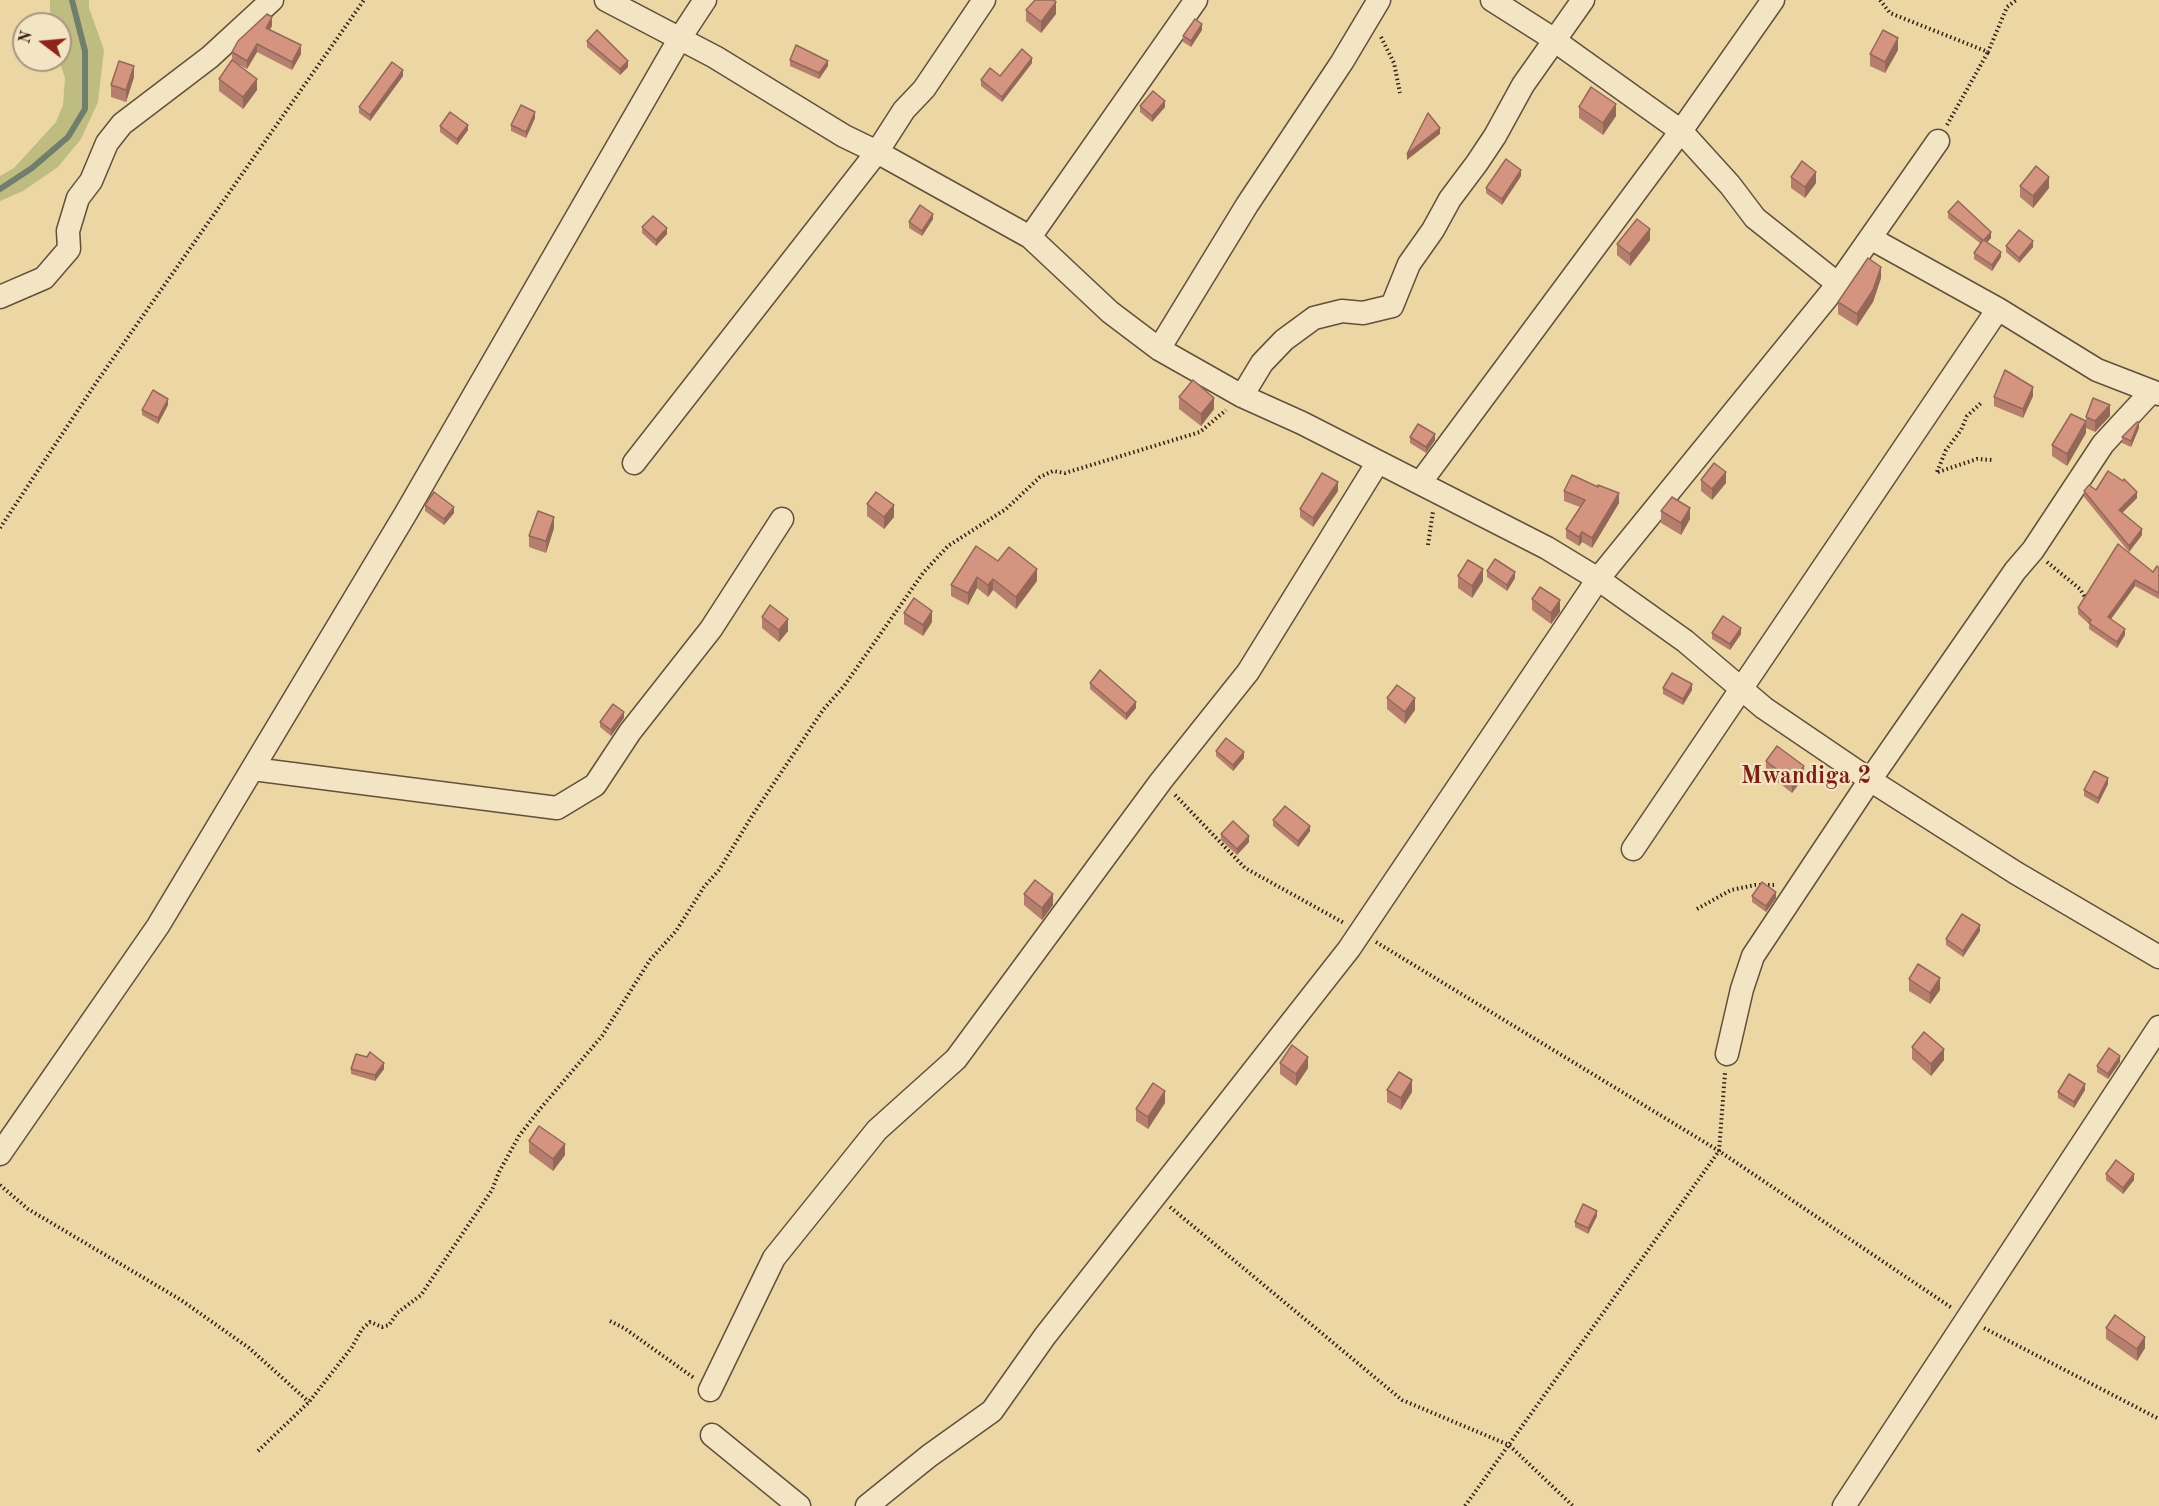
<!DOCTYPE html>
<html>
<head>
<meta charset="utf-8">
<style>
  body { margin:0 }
  #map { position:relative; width:2159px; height:1506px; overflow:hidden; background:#ecd6a4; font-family:"Old Standard TT",serif }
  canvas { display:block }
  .north { position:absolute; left:12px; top:12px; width:60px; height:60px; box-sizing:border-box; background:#f3e4c4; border:2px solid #a59780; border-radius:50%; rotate:286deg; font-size:16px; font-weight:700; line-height:24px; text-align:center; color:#312319 }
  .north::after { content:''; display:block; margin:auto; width:21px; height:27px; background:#8f2418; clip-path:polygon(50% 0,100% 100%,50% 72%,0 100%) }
</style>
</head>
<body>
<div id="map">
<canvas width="2159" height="1506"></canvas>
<div class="north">N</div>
</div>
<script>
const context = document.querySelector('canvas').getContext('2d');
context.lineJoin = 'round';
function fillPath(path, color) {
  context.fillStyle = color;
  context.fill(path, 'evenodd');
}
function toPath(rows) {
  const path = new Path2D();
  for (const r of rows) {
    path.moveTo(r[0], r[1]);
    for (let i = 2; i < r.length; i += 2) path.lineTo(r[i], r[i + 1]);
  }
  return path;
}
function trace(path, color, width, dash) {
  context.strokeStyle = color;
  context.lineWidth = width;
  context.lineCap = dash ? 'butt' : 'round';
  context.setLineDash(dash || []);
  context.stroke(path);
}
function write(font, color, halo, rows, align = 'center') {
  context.font = font + ' "Old Standard TT",serif';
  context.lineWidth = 4.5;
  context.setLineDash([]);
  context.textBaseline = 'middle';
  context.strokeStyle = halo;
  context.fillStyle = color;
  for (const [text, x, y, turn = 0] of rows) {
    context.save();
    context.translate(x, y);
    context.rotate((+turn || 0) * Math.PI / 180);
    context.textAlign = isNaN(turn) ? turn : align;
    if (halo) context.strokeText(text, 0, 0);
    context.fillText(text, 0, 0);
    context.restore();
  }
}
const green = toPath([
  [50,0,89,0,89,8,104,50,98,102,81,139,58,167,23,191,0,201,0,176,14,168,56,122,63,105,65,78,59,60,60,24,50,24]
]);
const stream = toPath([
  [0,189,32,168,68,137,85,109,85,51,72,0]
]);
const path = toPath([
  [1880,0,1890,13,1988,52,2007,7,2016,0],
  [1381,37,1394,63,1400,93],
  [1947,125,1988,52],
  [1937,472,1946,450,1961,430,1967,416,1981,403],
  [1938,472,1977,459,1992,460],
  [0,528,98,380,364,0],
  [1428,545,1433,511],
  [2047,562,2080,589,2087,600],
  [1175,795,1245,868,1344,923],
  [1697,909,1731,890,1755,885,1777,885],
  [1376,942,1719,1151,1952,1308],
  [0,1185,28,1209,181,1300,249,1348,309,1402],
  [1170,1207,1402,1400,1509,1445,1573,1506],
  [610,1321,624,1328,694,1378],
  [1984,1328,2159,1419],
  [258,1451,309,1402,352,1347,362,1329,370,1322,382,1327,389,1325,397,1313,421,1295,492,1190,499,1172,519,1136,540,1109,602,1036,650,960,676,931,704,887,719,870,752,816,823,710,844,686,923,573,948,546,1006,509,1040,477,1053,471,1065,473,1200,432,1226,410],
  [1465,1506,1719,1151,1725,1073]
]);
const minor = toPath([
  [606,0,715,57,844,136,877,152,1030,237,1110,312,1159,349,1242,396,1302,423,1547,548,1598,579,1685,641,1764,708,1870,780,2016,873,2159,957],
  [1492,0,1544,33,1681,131,1730,185,1755,218,1838,284],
  [1030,237,1196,0],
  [1870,238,1998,309,2097,370,2159,394],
  [0,297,44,278,69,249,68,231,78,198,91,181,107,143,122,124,210,57,272,0],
  [1159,349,1247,205,1342,62,1379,0],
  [1242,396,1262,363,1284,340,1314,318,1342,311,1363,313,1392,306,1409,264,1433,230,1450,199,1477,163,1495,136,1523,85,1583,0],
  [634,463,877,152,904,110,924,89,984,0],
  [1420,483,1681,131,1773,0],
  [253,769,557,808,595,785,630,732,711,629,782,519],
  [1633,849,1998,309],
  [1727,1054,1742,989,1753,956,1870,780,2015,571,2033,550,2103,444,2152,391],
  [0,1154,158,926,406,513,680,38,705,0],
  [710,1390,774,1258,877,1130,956,1059,1161,781,1248,672,1378,462],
  [712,1435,799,1506],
  [867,1506,929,1456,992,1411,1045,1336,1349,949,1598,579,1838,284,1938,141],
  [1844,1506,2159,1027]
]);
const wall = toPath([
  [1026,10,1056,14,1041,33,1026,21],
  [272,26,270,29,301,54,292,70,257,52,247,69,236,63,257,90,243,109,219,91,219,79,232,61,232,52],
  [1202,30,1191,47,1183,42,1183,36],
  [587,41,628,67,620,75,587,47],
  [1898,50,1885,73,1870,66,1870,54],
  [790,60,828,66,819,79,790,66],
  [1032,63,1002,102,981,86,981,80,1000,76],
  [403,76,370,121,359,113,359,107],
  [134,77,126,102,111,97,111,85],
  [1140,106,1165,107,1152,122,1140,112],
  [1579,107,1616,116,1603,135,1579,118],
  [535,118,526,138,511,131,511,125],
  [440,126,468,130,457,145,440,132],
  [1521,176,1502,205,1486,193,1486,188],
  [1791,177,1816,183,1805,198,1791,188],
  [2020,186,2049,188,2033,208,2020,197],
  [1948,212,1991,238,1987,242,2001,257,1992,271,1974,259,1974,253,1981,244,1948,218],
  [933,219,922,236,909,228,909,222],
  [642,227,667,234,656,246,642,233],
  [1650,240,1630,266,1617,255,1617,244],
  [2006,246,2033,247,2019,263,2006,252],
  [1881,278,1873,302,1857,326,1838,314,1838,302],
  [2033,396,2023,418,1994,406,1994,397],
  [1179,397,1214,409,1201,426,1179,409],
  [168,405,158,424,142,415,142,410],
  [2110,416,2095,432,2086,428,2086,417],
  [2139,428,2131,447,2122,443,2122,437],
  [2086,433,2067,466,2052,456,2052,445],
  [1410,437,1435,440,1426,453,1410,443],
  [1701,480,1726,483,1712,500,1701,491],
  [2096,490,2137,498,2122,513,2142,535,2129,552,2084,497,2084,491],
  [1338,491,1313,527,1300,517,1300,509],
  [1564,491,1619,503,1592,548,1582,542,1579,546,1566,538,1566,529,1580,507,1564,501],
  [867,504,894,517,884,529,867,516],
  [425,505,454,513,444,525,425,511],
  [1661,511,1690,519,1681,535,1661,523],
  [554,528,546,553,529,547,529,536],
  [998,561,1037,581,1016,609,993,590,988,597,977,588,968,605,951,596,951,585],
  [2159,568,2159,599,2135,586,2111,619,2125,635,2117,648,2089,629,2089,624,2078,614,2078,608,2153,572],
  [1487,571,1515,578,1507,591,1487,577],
  [1458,576,1483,581,1472,598,1458,588],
  [1532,599,1560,612,1551,624,1532,610],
  [904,613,932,622,923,636,904,624],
  [762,617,788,631,779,642,762,628],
  [1712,633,1741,634,1730,650,1712,639],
  [1090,683,1136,708,1126,720,1090,689],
  [1663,688,1692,690,1683,705,1663,694],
  [1387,698,1415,710,1405,724,1387,709],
  [624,718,611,736,600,727,600,722],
  [1216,751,1244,758,1233,771,1216,756],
  [1766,761,1804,777,1792,793,1766,773],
  [2108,784,2098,804,2084,796,2084,790],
  [1273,820,1310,831,1298,847,1273,826],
  [1221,834,1249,842,1237,855,1221,840],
  [1024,894,1053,905,1042,920,1024,905],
  [1752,896,1776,898,1766,912,1752,902],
  [1980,931,1963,957,1946,945,1946,939],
  [1909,979,1940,990,1930,1004,1909,991],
  [1912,1047,1944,1060,1931,1076,1912,1059],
  [367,1057,384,1069,375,1081,351,1074,351,1069],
  [2120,1062,2108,1079,2097,1072,2097,1066],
  [1280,1063,1308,1068,1296,1086,1280,1074],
  [1387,1090,1412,1092,1401,1110,1387,1102],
  [2085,1090,2074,1108,2058,1098,2058,1092],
  [1165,1103,1148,1129,1136,1121,1136,1109],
  [529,1141,565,1155,553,1171,529,1153],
  [2106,1174,2134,1180,2123,1194,2106,1180],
  [1597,1216,1588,1234,1575,1227,1575,1222],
  [2106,1328,2145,1348,2137,1361,2106,1339]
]);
const shadedWall = toPath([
  [1056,2,1056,14,1041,33,1041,22],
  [272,17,272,26,266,36,266,28],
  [1202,24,1202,30,1191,47,1191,41],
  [1898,38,1898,50,1885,73,1885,62],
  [257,44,257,52,247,69,247,61],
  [301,45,301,54,292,70,292,62],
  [1032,58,1032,63,1002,102,1002,97],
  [628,61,628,67,620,75,620,69],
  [828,61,828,66,819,79,819,73],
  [134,66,134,77,126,102,126,90],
  [403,70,403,76,370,121,370,115],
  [257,79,257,90,243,109,243,97],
  [1165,101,1165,107,1152,122,1152,116],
  [1616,104,1616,116,1603,135,1603,123],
  [535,112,535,118,526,138,526,132],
  [468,125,468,130,457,145,457,139],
  [1440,128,1440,134,1407,160,1407,154],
  [1521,170,1521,176,1502,205,1502,199],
  [1816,172,1816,183,1805,198,1805,187],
  [2049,177,2049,188,2033,208,2033,196],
  [933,214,933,219,922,236,922,231],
  [667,228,667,234,656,246,656,240],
  [1650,229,1650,240,1630,266,1630,254],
  [1991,232,1991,238,1984,246,1984,240],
  [2033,241,2033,247,2019,263,2019,258],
  [2001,252,2001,257,1992,271,1992,265],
  [1881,267,1881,278,1873,302,1857,326,1857,314],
  [2033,387,2033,396,2023,418,2023,409],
  [1214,398,1214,409,1201,426,1201,414],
  [168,399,168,405,158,424,158,418],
  [2110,405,2110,416,2095,432,2095,421],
  [2086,421,2086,433,2067,466,2067,454],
  [2139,422,2139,428,2131,447,2131,441],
  [1435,434,1435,440,1426,453,1426,447],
  [1726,472,1726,483,1712,500,1712,489],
  [1338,482,1338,491,1313,527,1313,518],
  [2137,492,2137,498,2119,516,2119,510],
  [1619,493,1619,503,1592,548,1592,538],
  [894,505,894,517,884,529,884,517],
  [454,507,454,513,444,525,444,519],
  [1690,508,1690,519,1681,535,1681,523],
  [554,517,554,528,546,553,546,541],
  [2142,529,2142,535,2129,552,2129,546],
  [1582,532,1582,542,1579,546,1579,537],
  [1037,569,1037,581,1016,609,1016,597],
  [1483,569,1483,581,1472,598,1472,586],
  [1515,572,1515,578,1507,591,1507,585],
  [977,577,977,588,968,605,968,593],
  [993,579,993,590,988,597,988,585],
  [2135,580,2135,586,2108,623,2108,617],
  [1560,600,1560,612,1551,624,1551,613],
  [932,611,932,622,923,636,923,625],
  [788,619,788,631,779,642,779,630],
  [1741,628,1741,634,1730,650,1730,644],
  [2125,629,2125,635,2117,648,2117,642],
  [1692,684,1692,690,1683,705,1683,699],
  [1415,698,1415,710,1405,724,1405,712],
  [1136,702,1136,708,1126,720,1126,714],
  [624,712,624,718,611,736,611,730],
  [1244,752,1244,758,1233,771,1233,765],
  [1804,766,1804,777,1792,793,1792,781],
  [2108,778,2108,784,2098,804,2098,798],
  [1310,826,1310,831,1298,847,1298,841],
  [1249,836,1249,842,1237,855,1237,849],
  [1776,892,1776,898,1766,912,1766,906],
  [1053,894,1053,905,1042,920,1042,908],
  [1980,925,1980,931,1963,957,1963,951],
  [1940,978,1940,990,1930,1004,1930,993],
  [1944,1049,1944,1060,1931,1076,1931,1064],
  [2120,1056,2120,1062,2108,1079,2108,1074],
  [1308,1057,1308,1068,1296,1086,1296,1074],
  [384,1063,384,1069,375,1081,375,1075],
  [1412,1080,1412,1092,1401,1110,1401,1098],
  [2085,1084,2085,1090,2074,1108,2074,1102],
  [1165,1091,1165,1103,1148,1129,1148,1117],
  [565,1144,565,1155,553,1171,553,1159],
  [2134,1174,2134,1180,2123,1194,2123,1188],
  [1597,1211,1597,1216,1588,1234,1588,1228],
  [2145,1337,2145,1348,2137,1361,2137,1349]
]);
const building = toPath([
  [1035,0,1054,0,1056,2,1041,22,1026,10,1035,0],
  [267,14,272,17,266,28,301,45,292,62,257,44,247,61,232,52,238,41,267,14],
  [1195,19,1202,24,1191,41,1183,36,1195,19],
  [597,30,628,61,620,69,587,41,597,30],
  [1883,30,1898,38,1885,62,1870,54,1883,30],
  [796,45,828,61,819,73,790,60,796,45],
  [1022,49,1032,58,1002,97,981,80,990,68,1000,76,1022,49],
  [232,60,257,79,243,97,219,79,232,60],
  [119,61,134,66,126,90,111,85,119,61],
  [392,62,403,70,370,115,359,107,392,62],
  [1591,87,1616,104,1603,123,1579,107,1591,87],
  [1153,91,1165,101,1152,116,1140,106,1153,91],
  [521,105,535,112,526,132,511,125,521,105],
  [450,112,468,125,457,139,440,126,450,112],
  [1428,113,1440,128,1407,154,1428,113],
  [1506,159,1521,170,1502,199,1486,188,1506,159],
  [1802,161,1816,172,1805,187,1791,177,1802,161],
  [2036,166,2049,177,2033,196,2020,186,2036,166],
  [1958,201,1991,232,1984,240,2001,252,1992,265,1974,253,1983,240,1948,212,1958,201],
  [920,205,933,214,922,231,909,222,920,205],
  [653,216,667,228,656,240,642,227,653,216],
  [1637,219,1650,229,1630,254,1617,244,1637,219],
  [2019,230,2033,241,2019,258,2006,246,2019,230],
  [1868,258,1881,267,1873,290,1857,314,1838,302,1868,258],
  [2005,370,2033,387,2023,409,1994,397,2005,370],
  [1193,380,1214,398,1201,414,1179,397,1193,380],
  [153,390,168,399,158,418,142,410,153,390],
  [2093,398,2110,405,2095,421,2086,417,2093,398],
  [2071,414,2086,421,2067,454,2052,445,2071,414],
  [2137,422,2139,422,2131,441,2122,437,2137,422],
  [1418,424,1435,434,1426,447,1410,437,1418,424],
  [1714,463,1726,472,1712,489,1701,480,1714,463],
  [2108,471,2123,481,2124,479,2137,492,2119,510,2142,529,2129,546,2084,491,2089,485,2096,490,2108,471],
  [1322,473,1338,482,1313,518,1300,509,1322,473],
  [1572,475,1598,487,1598,485,1619,493,1592,538,1582,532,1579,537,1566,529,1585,500,1564,491,1572,475],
  [434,492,454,507,444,519,425,505,434,492],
  [876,492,894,505,884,517,867,504,876,492],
  [1672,497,1690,508,1681,523,1661,511,1672,497],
  [538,511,554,517,546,541,529,536,538,511],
  [2118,544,2153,572,2157,566,2159,568,2159,593,2135,580,2108,617,2125,629,2117,642,2089,623,2091,620,2078,608,2118,544],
  [976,546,998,561,1009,547,1037,569,1016,597,993,579,988,585,977,577,968,593,951,585,976,546],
  [1495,559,1515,572,1507,585,1487,571,1495,559],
  [1468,560,1483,569,1472,586,1458,576,1468,560],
  [1540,587,1560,600,1551,613,1532,599,1540,587],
  [914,598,932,611,923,625,904,613,914,598],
  [770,605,788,619,779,630,762,617,770,605],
  [1723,616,1741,628,1730,644,1712,633,1723,616],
  [1100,670,1136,702,1126,714,1090,683,1100,670],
  [1672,673,1692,684,1683,699,1663,688,1672,673],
  [1397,685,1415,698,1405,712,1387,698,1397,685],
  [613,704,624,712,611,730,600,722,613,704],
  [1226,738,1244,752,1233,765,1216,751,1226,738],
  [1777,746,1804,766,1792,781,1766,761,1777,746],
  [2094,771,2108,778,2098,798,2084,790,2094,771],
  [1285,806,1310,826,1298,841,1273,820,1285,806],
  [1233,821,1249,836,1237,849,1221,834,1233,821],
  [1035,880,1053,894,1042,908,1024,894,1035,880],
  [1762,882,1776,892,1766,906,1752,896,1762,882],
  [1962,914,1980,925,1963,951,1946,939,1962,914],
  [1918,964,1940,978,1930,993,1909,979,1918,964],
  [1924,1032,1944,1049,1931,1064,1912,1047,1924,1032],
  [1292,1045,1308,1057,1296,1074,1280,1063,1292,1045],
  [2109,1048,2120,1056,2108,1074,2097,1066,2109,1048],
  [370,1052,384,1063,375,1075,351,1069,356,1054,367,1057,370,1052],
  [1399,1072,1412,1080,1401,1098,1387,1090,1399,1072],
  [2069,1074,2085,1084,2074,1102,2058,1092,2069,1074],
  [1153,1083,1165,1091,1148,1117,1136,1109,1153,1083],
  [539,1126,565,1144,553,1159,529,1141,539,1126],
  [2116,1160,2134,1174,2123,1188,2106,1174,2116,1160],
  [1583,1204,1597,1211,1588,1228,1575,1222,1583,1204],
  [2115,1315,2145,1337,2137,1349,2106,1328,2115,1315]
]);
const districtNames = [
  ["Mwandiga 2",1806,777]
];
fillPath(green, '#bfbc81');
trace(stream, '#707e6b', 6);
trace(minor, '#60503c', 25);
trace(path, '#312319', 4, [1.5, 3]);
trace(minor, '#f3e4c4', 22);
fillPath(wall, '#b67f6d');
fillPath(shadedWall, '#946859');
fillPath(building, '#d4947f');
trace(building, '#946859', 1.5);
write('bold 24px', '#7a1f14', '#f3e4c4', districtNames);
</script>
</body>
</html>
